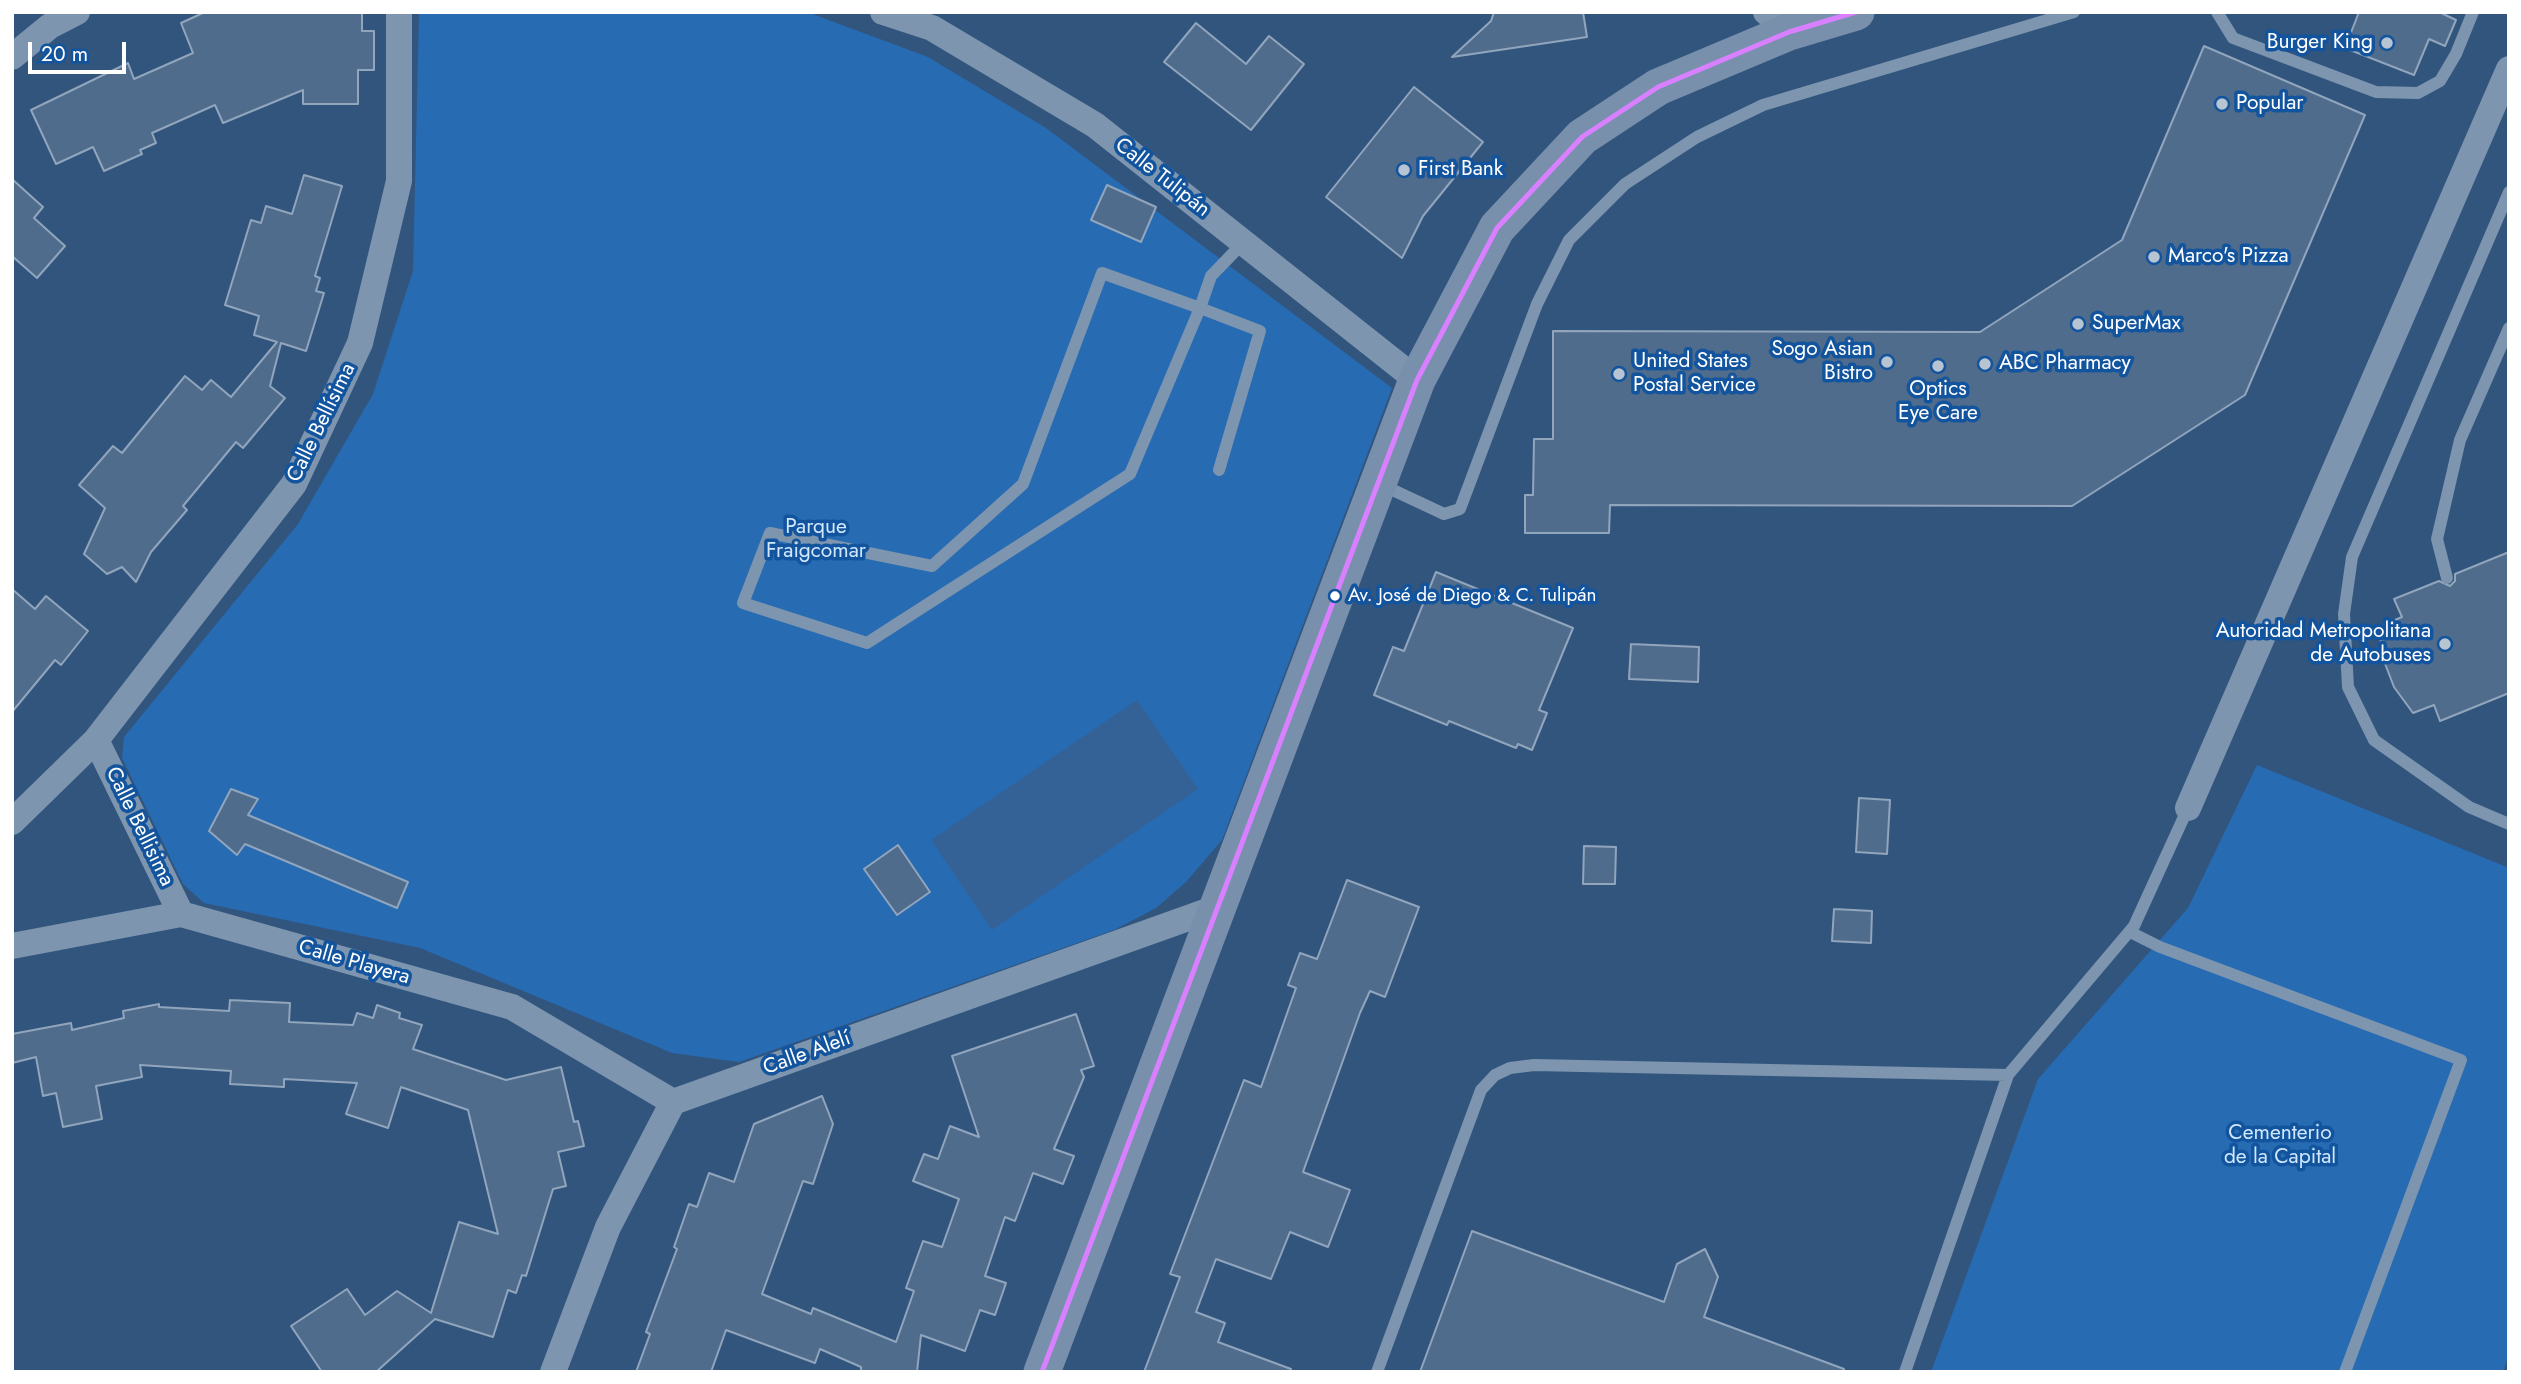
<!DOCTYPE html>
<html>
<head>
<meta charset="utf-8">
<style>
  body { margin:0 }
  #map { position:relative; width:2521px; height:1384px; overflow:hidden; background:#32557e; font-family:Jost,sans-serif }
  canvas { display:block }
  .frame { position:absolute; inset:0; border:14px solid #fff; pointer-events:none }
  .scale { position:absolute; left:28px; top:42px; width:98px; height:32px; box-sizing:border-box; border:4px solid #fff; border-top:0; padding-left:9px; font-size:21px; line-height:24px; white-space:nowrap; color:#fff; -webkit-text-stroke:5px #12549d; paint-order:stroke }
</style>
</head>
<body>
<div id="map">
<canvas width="2521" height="1384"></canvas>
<div class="frame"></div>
<div class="scale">20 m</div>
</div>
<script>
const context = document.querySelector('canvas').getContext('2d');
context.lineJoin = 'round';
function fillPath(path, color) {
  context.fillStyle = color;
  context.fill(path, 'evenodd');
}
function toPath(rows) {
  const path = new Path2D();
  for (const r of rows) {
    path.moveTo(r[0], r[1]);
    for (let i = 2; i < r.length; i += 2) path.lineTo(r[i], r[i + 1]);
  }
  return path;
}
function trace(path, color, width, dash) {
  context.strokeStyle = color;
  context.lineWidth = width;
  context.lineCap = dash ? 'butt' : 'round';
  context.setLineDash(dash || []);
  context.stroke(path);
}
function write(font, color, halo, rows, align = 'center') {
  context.font = font + ' Jost,sans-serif';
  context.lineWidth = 7;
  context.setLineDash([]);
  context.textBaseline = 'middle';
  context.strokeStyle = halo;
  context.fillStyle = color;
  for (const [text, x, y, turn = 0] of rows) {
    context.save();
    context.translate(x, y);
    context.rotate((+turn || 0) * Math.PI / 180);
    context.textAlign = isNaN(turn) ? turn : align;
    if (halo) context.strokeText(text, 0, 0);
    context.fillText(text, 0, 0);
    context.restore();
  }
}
const green = toPath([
  [419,12,807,12,928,57,1046,128,1392,388,1222,840,1186,882,1156,908,1114,930,739,1062,672,1053,420,948,204,903,183,884,122,758,124,737,298,524,373,394,413,271],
  [2257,765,2509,868,2509,1354,2503,1372,1931,1372,2038,1079,2188,908]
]);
const water = toPath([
  [1137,700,1198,789,992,930,931,840]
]);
const building = toPath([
  [205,12,362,12,362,31,374,31,374,70,358,70,358,104,303,104,303,90,223,123,215,105,152,133,156,143,140,150,142,154,104,171,93,147,56,164,31,110,128,63,134,79,193,53,181,23,205,12],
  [1494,12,1583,12,1587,37,1452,57,1491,21,1494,12],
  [2359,12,2439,12,2456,20,2445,46,2429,39,2414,75,2345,48,2359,12],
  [1196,23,1246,64,1269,36,1304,64,1251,130,1164,62,1196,23],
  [2204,46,2365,115,2245,395,2072,506,1610,505,1609,533,1525,533,1525,495,1533,495,1534,439,1553,439,1553,331,1980,332,2122,240,2204,46],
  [1414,87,1483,142,1423,216,1402,258,1326,197,1414,87],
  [304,175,342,186,315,276,320,278,316,291,324,293,306,351,281,343,270,386,285,398,243,448,236,442,183,506,187,510,151,552,136,582,122,567,107,574,84,554,105,508,79,485,113,446,122,453,185,376,202,390,211,380,231,397,277,342,254,335,259,316,225,305,251,220,261,223,266,206,292,214,304,175],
  [12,179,43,207,34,218,65,246,37,278,12,256,12,179],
  [1107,185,1156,207,1141,242,1091,220,1107,185],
  [2509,552,2509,693,2440,721,2434,705,2413,713,2394,687,2384,661,2378,627,2402,617,2394,599,2439,581,2450,586,2455,581,2455,574,2509,552],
  [1436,572,1573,628,1539,710,1547,713,1532,750,1518,744,1516,748,1449,721,1447,725,1374,695,1393,647,1404,651,1436,572],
  [12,589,35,609,46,596,88,631,61,665,55,660,12,712,12,589],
  [1631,644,1699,647,1698,682,1629,679,1631,644],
  [231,789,258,799,248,815,408,882,397,908,245,844,237,855,209,831,231,789],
  [1859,798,1890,800,1887,854,1856,852,1859,798],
  [898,845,930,892,897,915,864,869,898,845],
  [1584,846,1616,847,1615,884,1583,884,1584,846],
  [1347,880,1419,907,1385,997,1370,991,1360,1013,1303,1172,1350,1190,1328,1247,1290,1232,1271,1279,1216,1259,1196,1312,1225,1323,1218,1342,1291,1369,1290,1372,1144,1372,1180,1277,1170,1274,1244,1080,1261,1087,1296,988,1288,985,1300,953,1317,959,1347,880],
  [1834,909,1872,911,1871,943,1832,941,1834,909],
  [230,1000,290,1003,289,1022,353,1025,357,1013,373,1018,377,1005,400,1013,399,1018,422,1025,413,1049,506,1080,561,1067,574,1122,578,1121,584,1146,558,1152,566,1186,553,1189,526,1276,522,1275,516,1293,508,1290,493,1337,435,1319,376,1372,322,1372,291,1326,347,1289,365,1315,397,1291,431,1313,459,1222,498,1234,468,1110,401,1087,388,1128,346,1114,357,1083,284,1079,284,1087,230,1084,231,1071,140,1065,142,1077,96,1086,102,1119,63,1127,56,1093,43,1096,36,1057,12,1063,12,1034,71,1023,72,1030,124,1018,123,1011,159,1004,159,1007,229,1011,230,1000],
  [1076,1014,1094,1066,1081,1070,1084,1077,1054,1149,1074,1156,1063,1184,1033,1173,1015,1221,1005,1217,985,1276,1006,1283,995,1315,980,1310,965,1351,921,1335,917,1372,861,1372,861,1367,820,1349,815,1363,726,1330,711,1372,636,1372,650,1334,646,1332,677,1249,674,1247,689,1204,697,1207,709,1173,734,1182,754,1124,822,1096,833,1124,813,1184,803,1181,762,1294,811,1314,813,1308,896,1342,914,1291,906,1288,923,1241,942,1247,959,1199,913,1181,924,1154,938,1159,950,1126,979,1137,952,1056,1076,1014],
  [1472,1231,1664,1302,1677,1264,1705,1249,1718,1277,1704,1317,1844,1369,1843,1372,1420,1372,1472,1231]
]);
const lane = toPath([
  [2217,12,2233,38,2376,92,2418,93,2440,81,2456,54,2473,12],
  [2509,192,2352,557,2344,614,2348,687,2374,740,2469,807,2509,824],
  [1219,470,1260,331,1200,308,1130,474,867,643,743,603,770,533,932,566,1023,484,1102,273,1200,308,1211,276,1244,242],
  [1380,484,1444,514,1460,509,1537,304,1569,240,1625,184,1697,137,1763,105,2074,12],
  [2447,578,2437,539,2460,440,2509,328],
  [2130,932,2160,947,2461,1060,2345,1372],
  [1377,1372,1481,1090,1495,1075,1510,1068,1534,1065,2008,1075],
  [1905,1372,2008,1075,2134,926,2188,808]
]);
const street = toPath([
  [883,12,932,28,1095,125,1417,380],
  [1766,12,1789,32],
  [12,57,50,26,77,12],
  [96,740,181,914],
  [2188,808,2509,69],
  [12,822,96,740,294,484,360,343,399,181,399,12],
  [12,946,181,914,512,1007,673,1102],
  [553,1372,608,1227,673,1102,1219,907]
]);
const secondary = toPath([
  [1042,1372,1417,380,1497,228,1582,137,1658,87,1789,32,1856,12]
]);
const bus1 = toPath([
  [1042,1372,1417,380,1497,228,1582,137,1658,87,1789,32,1856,12]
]);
const markers = [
  [2387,43,7,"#b7c4d2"],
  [2222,104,7,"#b7c4d2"],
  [1404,170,7,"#b7c4d2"],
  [2154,257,7,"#b7c4d2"],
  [2078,324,7,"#b7c4d2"],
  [1887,362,7,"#b7c4d2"],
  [1985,364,7,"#b7c4d2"],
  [1938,366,7,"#b7c4d2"],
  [1619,374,7,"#b7c4d2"],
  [1335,596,6,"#fff"],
  [2445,644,7,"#b7c4d2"]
];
const busNames = [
  ["Av. José de Diego & C. Tulipán",1348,596]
];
const poiNames = [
  ["Burger King",2373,43,"right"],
  ["Popular",2236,104],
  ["First Bank",1418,170],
  ["Marco's Pizza",2168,257],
  ["SuperMax",2092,324],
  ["Sogo Asian",1873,350,"right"],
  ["Bistro",1873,374,"right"],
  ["United States",1633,362],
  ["Postal Service",1633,386],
  ["ABC Pharmacy",1999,364],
  ["Optics",1938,390,"center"],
  ["Eye Care",1938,414,"center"],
  ["Autoridad Metropolitana",2431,632,"right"],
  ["de Autobuses",2431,656,"right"]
];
const streetNames = [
  ["Calle Tulipán",1162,178,38],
  ["Calle Bellísima",322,423,-64],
  ["Calle Bellisima",139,827,64],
  ["Calle Playera",354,963,16],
  ["Calle Alelí",807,1054,-20]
];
const parkNames = [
  ["Parque",816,528],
  ["Fraigcomar",816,552],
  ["Cementerio",2280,1134],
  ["de la Capital",2280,1158]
];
fillPath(green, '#276bb3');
fillPath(water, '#346296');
fillPath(building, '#506c8c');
trace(building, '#91a5bc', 2);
trace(lane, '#7d95ae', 12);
trace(street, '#7d95ae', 26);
trace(secondary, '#7890ac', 37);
trace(bus1, '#d880ff', 5);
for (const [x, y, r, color] of markers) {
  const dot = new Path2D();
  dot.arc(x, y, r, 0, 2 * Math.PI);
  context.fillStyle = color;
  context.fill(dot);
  trace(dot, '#12549d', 2.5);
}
write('19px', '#fff', '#12549d', busNames, 'left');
write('21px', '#fff', '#12549d', poiNames, 'left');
write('21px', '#fff', '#12549d', streetNames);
write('21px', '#d0e7fe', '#12549d', parkNames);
</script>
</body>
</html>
